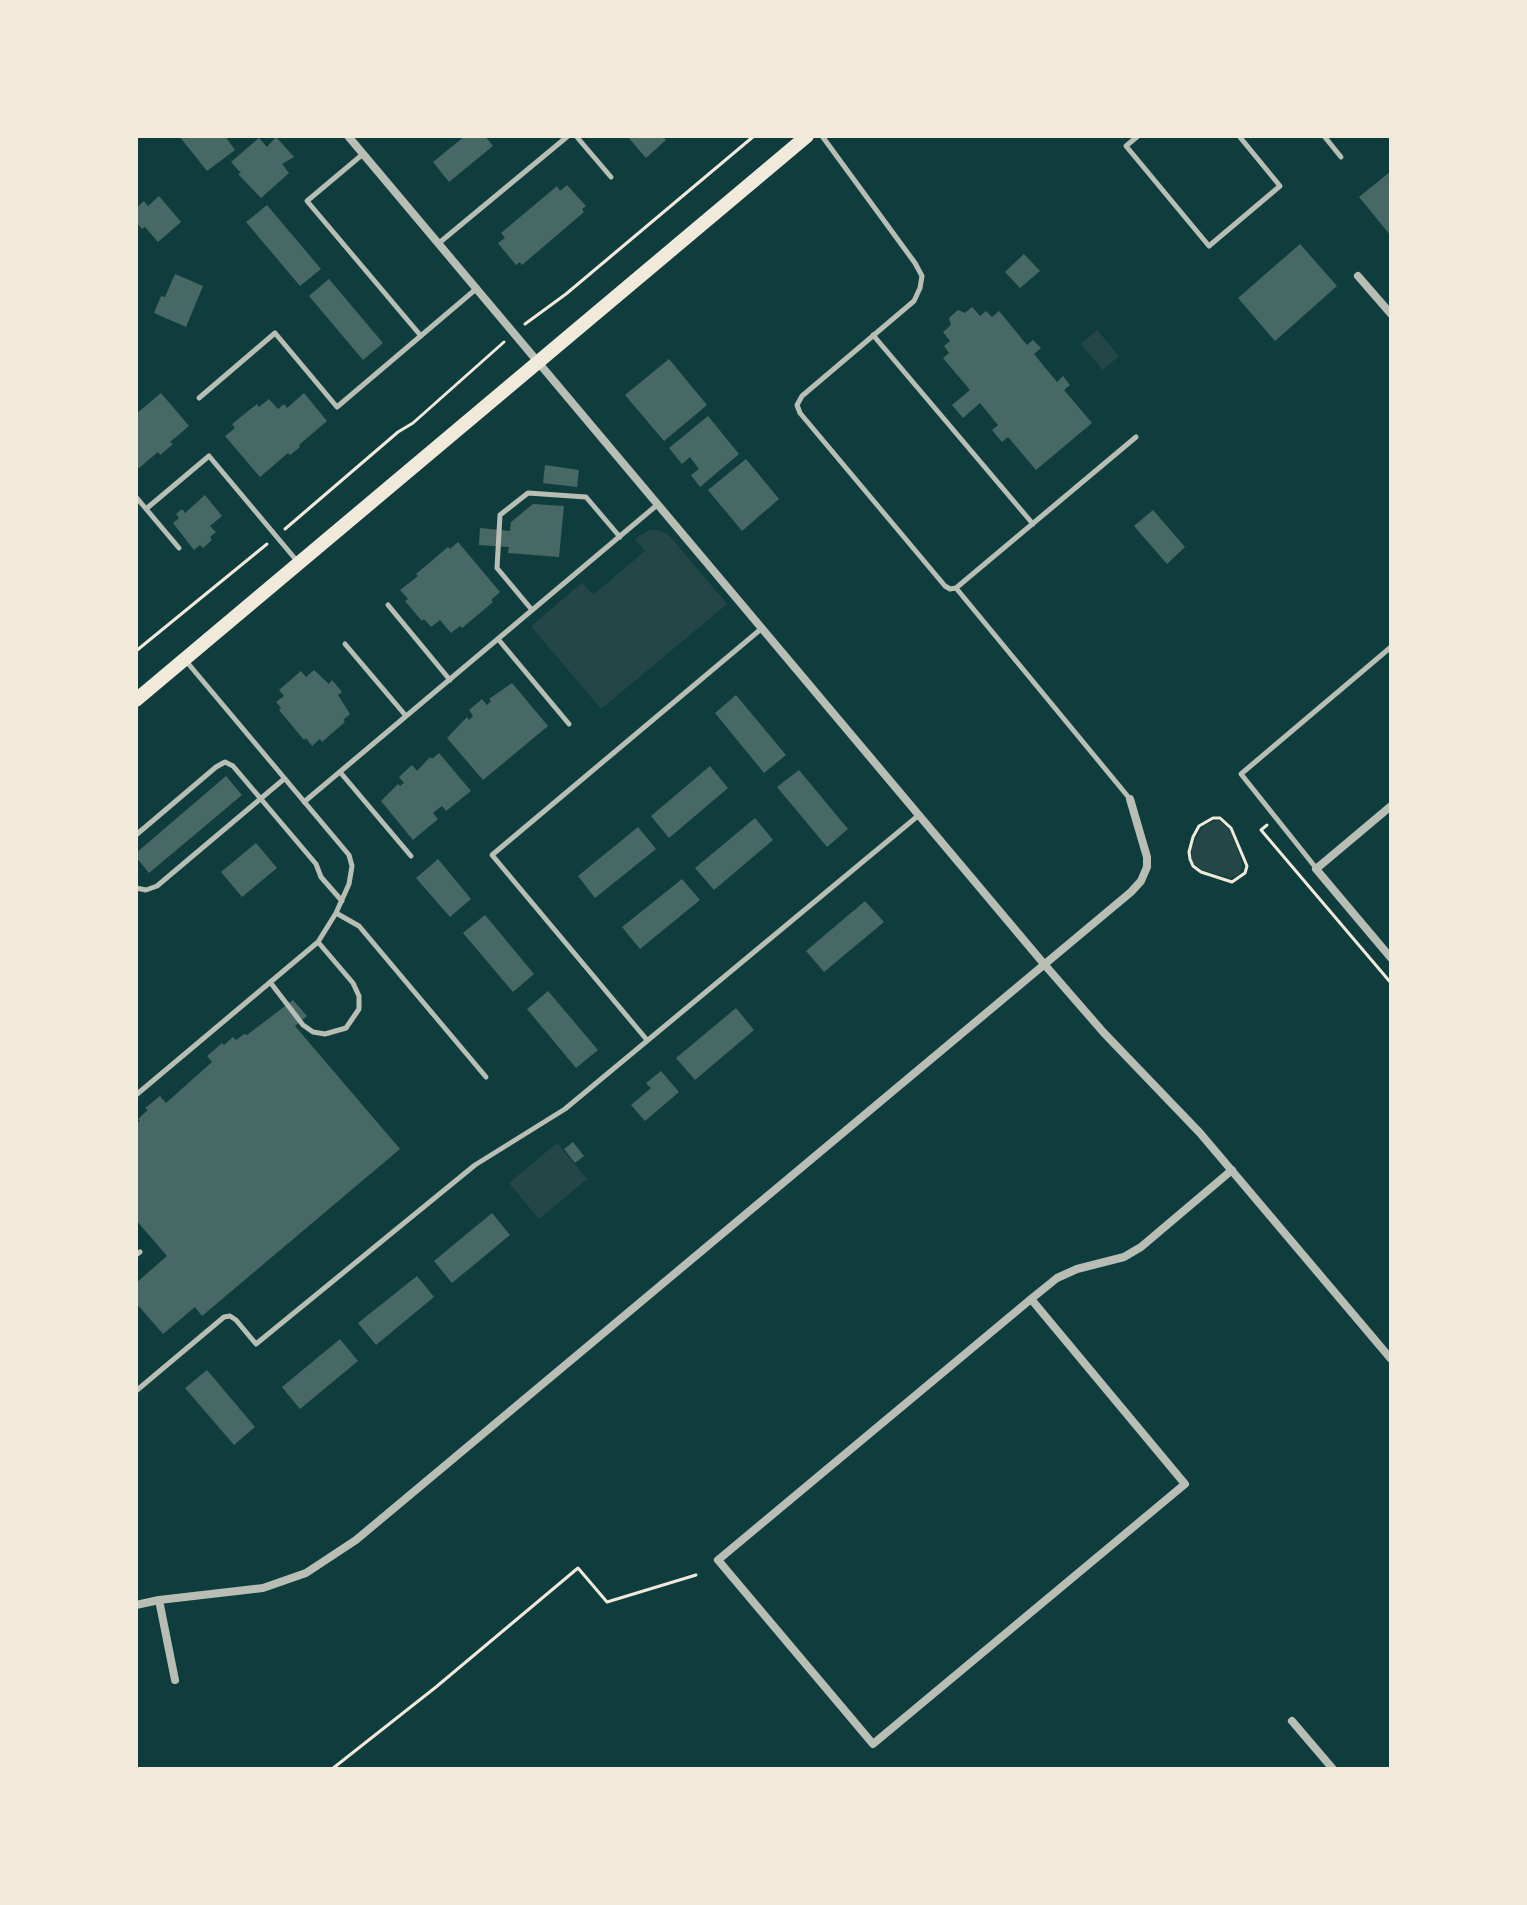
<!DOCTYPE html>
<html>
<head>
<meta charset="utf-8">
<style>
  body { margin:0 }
  #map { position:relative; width:1527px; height:1905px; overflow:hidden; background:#0f3d3e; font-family:Ubuntu,sans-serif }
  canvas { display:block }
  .frame { position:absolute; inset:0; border:138px solid #f1e9da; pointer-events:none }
</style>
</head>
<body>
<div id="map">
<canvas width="1527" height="1905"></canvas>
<div class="frame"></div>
</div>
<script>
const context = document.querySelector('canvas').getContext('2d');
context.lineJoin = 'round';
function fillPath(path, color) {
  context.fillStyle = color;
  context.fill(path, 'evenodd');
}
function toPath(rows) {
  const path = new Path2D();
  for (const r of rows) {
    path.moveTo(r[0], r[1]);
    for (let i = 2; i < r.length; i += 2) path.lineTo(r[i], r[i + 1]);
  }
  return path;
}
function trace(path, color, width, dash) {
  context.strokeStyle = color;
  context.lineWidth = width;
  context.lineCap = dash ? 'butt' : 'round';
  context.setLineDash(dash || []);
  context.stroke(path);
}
const green = toPath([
  [1097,330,1119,356,1103,370,1081,344],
  [649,530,657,530,668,534,727,604,601,709,531,626,582,583,593,595,645,551,635,539],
  [1218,820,1228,827,1232,834,1242,864,1240,874,1231,878,1202,870,1193,863,1191,857,1192,847,1200,831,1205,825],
  [557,1143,587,1179,539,1219,509,1183]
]);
const building = toPath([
  [179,136,225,136,235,150,207,171],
  [465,136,485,136,493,146,449,182,433,162],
  [627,136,662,136,666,140,646,158],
  [276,137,294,157,282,164,289,173,261,198,238,174,241,173,231,162,259,138,267,147],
  [1391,171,1391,236,1359,197],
  [567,185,586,206,582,209,584,212,522,265,520,262,516,265,498,243,505,238,501,233,557,186,560,191],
  [159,196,181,222,158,242,145,227,142,229,136,222,136,208,144,201,148,206],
  [267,205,321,269,300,286,246,222],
  [1300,244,1337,286,1275,341,1238,298],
  [1024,254,1040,271,1020,288,1005,272],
  [175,274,203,286,186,327,154,313,161,296,165,297],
  [329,279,383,343,363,360,309,296],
  [972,307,980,316,986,311,992,317,999,311,1027,345,1033,340,1041,348,1034,354,1057,382,1063,376,1070,385,1064,390,1092,423,1036,470,1008,437,1002,442,992,430,998,425,980,403,963,418,952,405,970,390,943,358,949,353,944,346,950,341,943,332,951,325,949,318,958,310,965,313],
  [669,359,707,405,664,441,625,395],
  [161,393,189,426,170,442,173,444,160,455,158,452,139,468,136,464,136,414],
  [304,393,327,421,299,445,300,447,290,455,288,453,260,477,225,436,235,428,232,424,257,404,259,407,269,399,278,409,284,404,287,408],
  [708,416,739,454,700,487,691,475,699,469,690,457,682,464,669,448],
  [746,459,779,499,742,531,708,490],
  [545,465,579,470,577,487,543,483],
  [205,495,222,516,210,526,216,532,210,537,212,540,203,548,200,545,194,550,173,523,179,518,176,514,182,509,185,513],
  [533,504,564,506,559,557,508,553,509,547,479,545,480,528,510,531,511,522],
  [1153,510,1185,547,1167,564,1134,526],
  [458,542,500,592,491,600,493,602,462,628,460,626,451,633,440,620,431,627,424,619,422,621,405,601,408,599,400,590,418,576,416,574,448,547,450,549],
  [314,670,329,684,332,680,342,692,338,695,350,714,343,720,345,722,322,742,320,739,312,746,306,738,304,740,279,710,281,708,276,702,284,696,279,690,301,671,306,677],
  [512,683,548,726,483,780,447,738,467,717,469,720,473,716,469,710,482,699,487,705,491,701,489,699],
  [736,695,786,755,764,773,715,713],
  [439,753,471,791,446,811,442,806,433,813,438,819,413,840,381,801,398,784,400,786,404,783,399,777,412,765,417,771,430,757,432,759],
  [710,766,728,788,669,838,651,816],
  [799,770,848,829,827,847,777,787],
  [226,776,242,795,149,873,136,857,136,853],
  [755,818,773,840,714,890,695,868],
  [638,827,656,849,595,898,578,876],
  [256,843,277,868,242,897,221,872],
  [438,859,471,899,450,917,416,878],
  [682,879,700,900,640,949,622,927],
  [865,901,884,922,824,972,806,951],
  [485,915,534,974,513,992,463,933],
  [548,991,598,1050,576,1068,527,1009],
  [293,1000,307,1016,295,1026,400,1149,202,1316,195,1307,163,1334,136,1303,136,1283,167,1256,136,1220,136,1124,140,1121,138,1119,148,1110,145,1108,160,1096,166,1103,212,1062,207,1056,222,1043,224,1045,233,1037,236,1040,244,1034,247,1035],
  [736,1008,754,1030,695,1080,676,1058],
  [661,1071,679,1092,645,1121,631,1105,651,1088,646,1083],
  [573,1142,584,1156,575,1163,564,1149],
  [492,1213,510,1235,452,1283,434,1261],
  [417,1276,434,1297,376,1345,358,1323],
  [340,1339,358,1361,300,1409,282,1387],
  [207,1370,255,1427,234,1445,185,1388]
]);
const path = toPath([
  [525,324,566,294,754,136],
  [285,529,398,432,413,423,504,342],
  [136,651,267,544],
  [1213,818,1220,818,1231,828,1247,866,1245,873,1232,882,1201,872,1193,866,1190,859,1189,852,1193,837,1199,826,1213,818],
  [1267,825,1261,830,1391,983],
  [332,1769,436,1687,578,1568,607,1602,696,1575]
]);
const service = toPath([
  [576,136,611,177],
  [822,136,915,263,922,276,920,288,914,301,802,396,797,405,800,413,945,586,950,589,956,588,1136,437],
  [1138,136,1126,146,1209,246,1280,186,1239,136],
  [1324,136,1341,157],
  [363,154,307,201,421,336],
  [439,243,568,136],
  [873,335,1033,524],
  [199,398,275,333,337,407,476,289],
  [136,497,179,548],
  [146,509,209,456,297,561],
  [956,588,1130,799],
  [388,605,450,680],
  [532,610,497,568,500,515,528,493,586,497,620,537],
  [498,639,569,724],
  [345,644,406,716],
  [340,772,411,856],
  [304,802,657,505],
  [136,835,216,767,225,762,233,766,316,864,321,877,342,901],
  [1316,868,1241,774,1391,647],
  [136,888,146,890,157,886,284,779],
  [336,913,359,926,486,1077],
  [270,982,303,1025,313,1032,325,1034,346,1028,359,1009,359,996,353,983,318,942],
  [647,1040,492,855,761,629],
  [136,1095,318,942,336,913,349,884,352,866,349,855,186,661],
  [136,1255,140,1252],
  [136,1391,224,1317,230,1316,236,1320,256,1344,475,1165,565,1109,919,815]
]);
const minor = toPath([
  [348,136,1044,964,1104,1033,1200,1133,1391,1359],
  [1358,276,1391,314],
  [1391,806,1316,869,1391,958],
  [1031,1299,1185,1484,873,1744,718,1560,1031,1299,1057,1278,1077,1269,1124,1257,1141,1247,1232,1170],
  [159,1600,175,1680],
  [136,1605,159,1600,263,1588,306,1573,356,1540,1131,892,1141,881,1147,867,1147,857,1130,799],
  [1292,1721,1333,1769]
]);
const primary = toPath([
  [136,700,807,136]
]);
fillPath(green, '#244646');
fillPath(building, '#486865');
trace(path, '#f1e9da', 3);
trace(service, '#b8beb3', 5);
trace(minor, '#b8beb3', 8);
trace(primary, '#f1e9da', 14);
</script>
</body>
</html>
